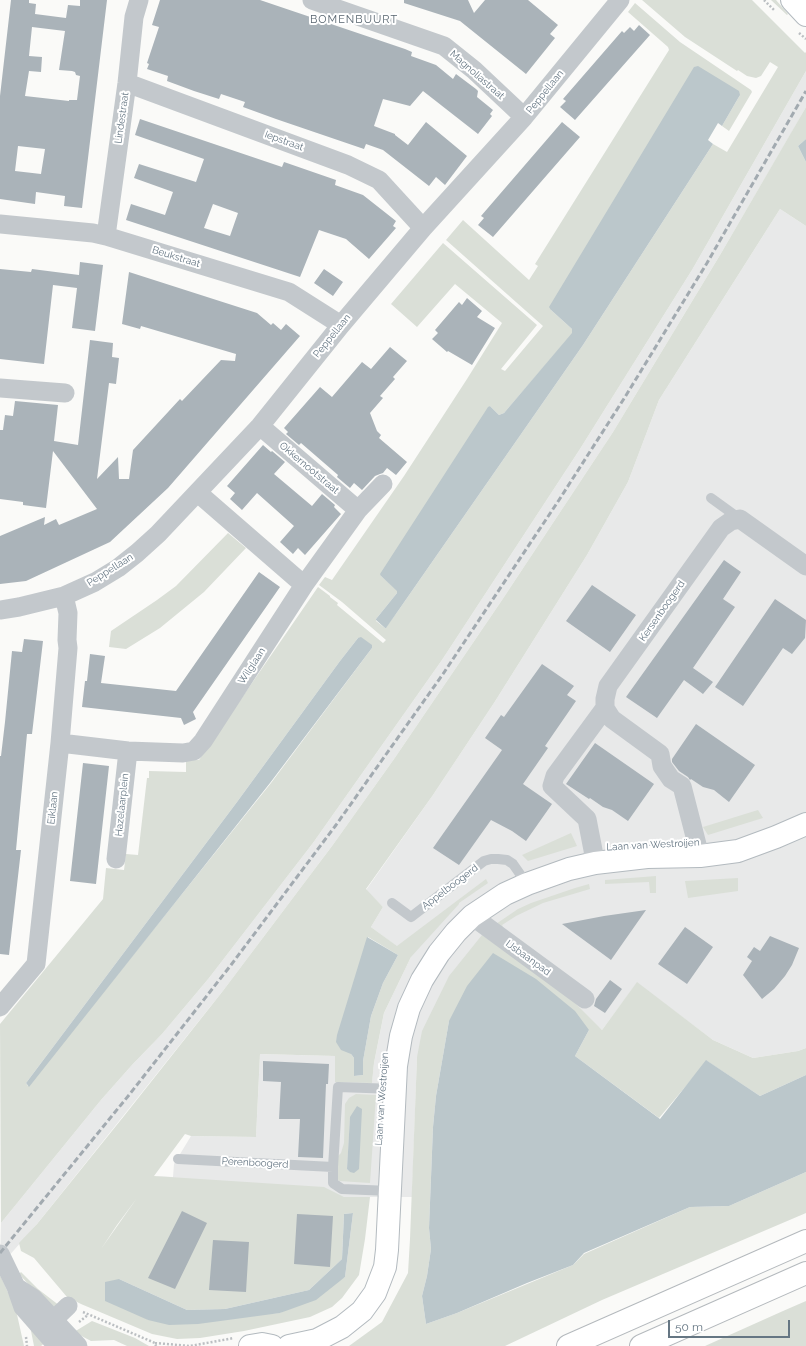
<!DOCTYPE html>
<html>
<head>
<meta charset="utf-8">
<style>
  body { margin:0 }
  #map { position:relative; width:806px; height:1346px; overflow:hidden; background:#fafaf8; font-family:Raleway,sans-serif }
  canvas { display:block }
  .scale { position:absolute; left:668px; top:1320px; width:122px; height:18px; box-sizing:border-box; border:2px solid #657683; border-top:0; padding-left:5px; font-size:12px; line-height:14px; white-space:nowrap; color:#657683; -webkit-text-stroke:3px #fff; paint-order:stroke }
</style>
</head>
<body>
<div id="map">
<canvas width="806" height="1346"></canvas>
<div class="scale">50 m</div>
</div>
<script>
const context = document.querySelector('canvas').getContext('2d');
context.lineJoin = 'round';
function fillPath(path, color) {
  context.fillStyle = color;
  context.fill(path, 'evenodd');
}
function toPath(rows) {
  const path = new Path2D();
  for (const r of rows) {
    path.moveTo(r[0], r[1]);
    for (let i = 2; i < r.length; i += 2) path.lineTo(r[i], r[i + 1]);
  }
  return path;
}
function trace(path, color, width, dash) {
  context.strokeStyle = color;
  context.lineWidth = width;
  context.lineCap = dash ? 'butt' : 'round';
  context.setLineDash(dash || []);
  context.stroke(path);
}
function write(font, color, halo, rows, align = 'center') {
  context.font = font + ' Raleway,sans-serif';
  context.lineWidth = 4;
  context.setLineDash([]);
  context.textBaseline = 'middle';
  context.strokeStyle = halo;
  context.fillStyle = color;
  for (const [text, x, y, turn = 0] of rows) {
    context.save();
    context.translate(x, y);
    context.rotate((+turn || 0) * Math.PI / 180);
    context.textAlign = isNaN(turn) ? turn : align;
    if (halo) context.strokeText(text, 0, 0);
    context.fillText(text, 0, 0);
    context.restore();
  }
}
const built = toPath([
  [806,71,806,107,793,130,720,255,613,432,502,600,394,759,332,846,222,992,37,1224,0,1266,1,1223,101,1100,132,1065,162,1034,209,978,313,843,442,660,580,449,692,270],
  [780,209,806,226,806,1048,798,1051,753,1058,713,1040,637,983,602,1030,501,945,417,1057,412,1197,344,1197,153,1176,173,1177,174,1164,191,1136,256,1137,260,1054,335,1056,335,1082,372,1082,374,1063,384,1013,411,957,371,927,383,907,366,890,433,795,494,703,587,555,628,482,659,400]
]);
const green = toPath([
  [642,0,752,0,805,53,806,52,806,71,692,270,580,449,442,660,313,843,209,978,162,1034,132,1065,101,1100,1,1223,0,1024,103,899,106,868,124,870,126,854,138,855,147,778,149,778,149,771,186,772,186,760,199,760,318,587,330,596,330,597,338,603,337,605,383,643,386,640,342,602,319,585,325,577,332,580,404,476,467,379,502,323,455,284,417,327,391,304,443,243,537,325,501,369,505,371,543,326,446,240,463,220,529,280,538,266,535,264,669,50,668,47,628,12,635,3,680,42,751,90,752,92,729,131,722,126,740,95,551,310,572,329,573,333,504,413,499,415,490,406,381,576,397,590,397,593,376,619,376,621,385,628,386,627,398,611,583,345,713,144,727,152,778,67,770,62,761,76,756,78,747,76,738,70,737,71,685,37],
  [358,638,372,648,271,783,28,1086,26,1083,237,802,340,661],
  [771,0,776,0,788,14,787,15],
  [806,107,806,139,798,146,806,162,806,226,780,209,659,400,628,482,587,555,494,703,433,795,366,889,383,907,371,927,397,946,458,900,486,879,488,883,459,903,459,904,411,957,384,1013,374,1063,372,1083,335,1082,335,1056,260,1054,256,1137,191,1136,185,1134,154,1176,324,1187,344,1197,370,1197,365,1239,359,1275,342,1298,332,1307,310,1317,244,1331,200,1338,177,1339,152,1334,81,1304,67,1297,34,1258,21,1251,19,1243,37,1224,124,1116,222,992,332,846,394,759,502,600,613,432,720,255],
  [368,937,398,955,383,983,371,1016,363,1061,363,1075,354,1076,354,1058,351,1054],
  [137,1198,101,1249,117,1225],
  [353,1213,345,1277,280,1313,148,1320,119,1279,187,1310,225,1309,309,1290,342,1259,344,1214],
  [228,533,246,548,204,592,160,628,126,649,109,647,111,631,157,600,176,586],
  [758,810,763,818,708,835,703,827],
  [571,833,577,846,528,861,522,855],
  [656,876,656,893,650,893,649,882,605,884,605,880],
  [738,878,738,891,688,898,685,881],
  [589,884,590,889,543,903,516,916,502,925,507,935,493,926,518,909,531,903,575,888],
  [482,935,569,997,602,1030,637,982,713,1040,753,1058,798,1051,806,1048,806,1075,760,1096,707,1061,659,1118,575,1056,589,1030,449,1021,436,1096,433,1127,429,1228,431,1249,427,1276,422,1296,426,1324,457,1313,573,1265,584,1254,690,1207,729,1206,806,1172,806,1213,602,1300,505,1346,349,1346,382,1322,408,1273,410,1239,417,1057,422,1031,449,976],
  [356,1094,376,1095,370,1183,339,1181,335,1174,337,1157,341,1153,344,1143,345,1104,349,1098],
  [350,1117,350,1172,347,1169],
  [21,1272,38,1289,60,1306,53,1311,19,1274],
  [0,1275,16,1310,24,1346,0,1346],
  [806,1301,806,1346,705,1346,783,1311],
  [92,1321,135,1338,149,1346,127,1346,114,1340,91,1341,74,1332],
  [30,1326,47,1341,41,1346,34,1346]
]);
const water = toPath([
  [698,66,739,91,740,95,722,126,718,123,708,140,713,144,583,345,398,611,386,628,385,628,376,620,376,619,397,593,397,591,381,576,380,574,488,407,490,406,499,415,504,413,572,333,572,329,551,310,549,307,694,67],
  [806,139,806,162,798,146],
  [361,637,372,645,372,648,270,783,29,1087,26,1083,237,802,340,661,358,638],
  [367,937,398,955,383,983,371,1016,363,1061,363,1075,354,1076,354,1058,351,1054,341,1050,336,1042,337,1035],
  [493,953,536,979,575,1011,589,1030,575,1056,660,1119,706,1060,760,1096,806,1075,806,1172,729,1206,690,1207,584,1253,573,1265,527,1283,457,1313,426,1324,422,1296,427,1276,431,1249,429,1228,433,1127,436,1096,449,1021,467,986],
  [357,1106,362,1109,359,1169,354,1173,350,1172,347,1169,350,1117],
  [353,1213,345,1277,316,1300,280,1313,198,1324,169,1325,148,1320,105,1301,105,1282,119,1279,187,1310,225,1309,309,1290,342,1259,344,1214]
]);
const building = toPath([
  [11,0,29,0,29,3,36,4,35,14,66,18,68,5,80,6,80,0,107,0,82,208,64,206,65,196,36,192,35,204,0,199,0,96],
  [32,27,65,31,59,70,72,71,75,72,76,75,80,76,77,100,69,100,69,101,25,96,29,71,41,72,42,57,29,56],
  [18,146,45,149,41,174,15,171],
  [160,0,260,0,405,49,412,52,411,56,436,65,453,79,456,74,476,89,478,91,477,97,493,110,490,114,492,116,478,134,423,91,410,106,383,99,374,126,395,134,395,135,408,145,426,122,467,156,445,185,436,177,429,186,383,150,366,144,364,149,276,119,243,107,245,102,221,94,219,99,194,91,167,81,168,76,147,69,149,64,147,63,159,27,152,25],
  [404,0,468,0,474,13,485,0,528,0,558,25,550,34,555,38,526,74,460,21,404,3],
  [639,25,650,35,575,120,560,107,566,101,563,99,622,31,624,33,630,27,634,31],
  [140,119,282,167,284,162,336,180,335,185,363,195,396,221,393,226,396,228,369,259,346,239,319,230,300,277,126,220,131,204,165,215,173,192,134,178,139,164,196,182,204,159,135,135],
  [213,204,238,213,230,236,204,228],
  [562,122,580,137,493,237,478,225,484,218,481,216],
  [80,262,103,265,95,331,72,328,77,288,53,285,44,364,0,359,0,269,31,272,32,269,79,275],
  [324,269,343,282,333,296,314,283],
  [129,272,257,313,271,325,273,323,281,330,286,324,300,336,168,488,110,542,26,581,0,584,0,536,45,517,44,525,56,519,59,525,97,509,53,451,46,508,23,505,23,502,0,499,0,430,3,430,5,415,13,416,15,401,58,405,54,441,78,445,90,340,113,343,112,357,119,358,116,384,109,383,97,479,118,457,119,479,129,479,133,450,180,399,182,401,221,360,235,361,236,354,141,326,140,329,122,324],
  [467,298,482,311,477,317,495,328,472,365,448,351,447,352,432,339,438,333,435,330,459,302,462,305],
  [390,347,407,361,393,377,395,379,380,396,383,398,370,413,377,431,381,435,379,438,407,462,396,475,387,468,383,473,380,474,375,476,362,490,354,483,350,488,337,477,338,475,301,443,299,445,286,434,288,432,284,428,320,387,332,397,362,362,371,369],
  [263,445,271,452,272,451,285,462,274,474,312,506,322,494,335,505,334,507,341,514,305,555,298,548,293,554,280,542,294,526,257,493,242,510,230,499,235,493,227,486],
  [724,560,741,572,723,599,735,607,693,668,713,682,703,694,684,680,657,718,626,697],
  [259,572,280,587,193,712,196,719,184,725,181,718,82,707,85,681,87,681,90,654,105,656,101,683,176,691],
  [592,585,636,615,610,652,566,621],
  [775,599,806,620,805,638,792,654,783,648,743,706,715,687],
  [24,639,43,641,32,734,27,734,16,850,21,850,9,955,0,954,0,756,1,756,5,722,12,651,22,652],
  [542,664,574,686,567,695,576,701,545,746,548,748,523,784,552,804,526,841,512,831,491,820,459,865,433,848,502,750,485,738,501,715,504,717],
  [696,724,755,765,729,802,714,790,703,787,691,779,690,780,688,777,679,771,672,762,672,759],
  [595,743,654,784,628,821,612,810,603,807,590,798,589,799,566,784],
  [83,763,109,766,96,884,70,881],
  [646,910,611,960,562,924,604,916],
  [685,927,713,947,687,984,658,964],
  [770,936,799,948,792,965,785,976,774,989,762,999,743,975,752,961,747,957,754,947,760,951],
  [610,980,622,989,605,1013,594,1006,596,999],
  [263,1061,329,1064,328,1084,326,1084,323,1158,298,1157,300,1119,279,1119,281,1082,263,1081],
  [182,1211,207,1223,175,1289,148,1278],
  [297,1214,333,1216,330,1267,294,1264],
  [213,1240,249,1242,246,1292,209,1290]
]);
const path = toPath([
  [764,0,775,11],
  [799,33,806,39],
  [83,1312,155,1343,156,1346],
  [79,1322,88,1315],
  [26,1337,27,1346],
  [155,1343,190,1346,234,1338]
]);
const lane = toPath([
  [711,498,740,519],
  [392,903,411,917,484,861,491,859,498,859,507,860,513,864,527,884],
  [178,1159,333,1167],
  [390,1191,342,1189,333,1183,333,1167,338,1087,395,1089]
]);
const street = toPath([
  [312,0,444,46,474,70,524,117],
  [127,83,348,165,379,180,423,228],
  [0,224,93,233,106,236,289,292,341,325],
  [106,236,127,83,134,17,139,0],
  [0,388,65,393],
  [260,426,358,510],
  [304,585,358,510,383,484],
  [0,610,19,607,64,596,95,582,118,568,137,553,158,534,260,426,341,325,423,228,524,117,620,0],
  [60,743,128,751,183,753,194,751,203,741,304,585,198,493],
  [700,856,682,786,671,779,662,766,660,754,612,719,605,708,605,699,608,686,721,528,731,521,740,519,806,566],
  [116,859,128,751],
  [595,863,593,850,587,819,552,786,555,776,605,708],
  [472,916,585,999],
  [0,1007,36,964,60,743,68,648,67,640,68,613,64,596],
  [0,1254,16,1287,23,1307,57,1346],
  [16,1287,33,1298,78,1346],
  [44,1329,68,1306]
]);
const secondary = toPath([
  [792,0,806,15],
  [250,1346,262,1344,272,1346],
  [289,1346,317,1340,342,1327,362,1311,375,1293,385,1267,387,1250,396,1066,401,1036,409,1008,422,980,439,953,456,932,472,916,505,894,527,884,569,869,595,863,647,857,700,856,738,851,776,837,806,824]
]);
const highway = toPath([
  [568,1346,806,1241],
  [641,1346,806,1273]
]);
const rail = toPath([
  [0,1253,129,1095,231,965,336,825,443,674,559,500,625,397,707,263,806,91]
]);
const streetNames = [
  ["Magnoliastraat",477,75,41],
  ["Peppellaan",545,92,-51],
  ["Lindestraat",122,118,-82],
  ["Iepstraat",284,141,20],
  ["Beukstraat",176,257,17],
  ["Peppellaan",332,336,-51],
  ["Okkernootstraat",309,468,40],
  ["Peppellaan",110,570,-32],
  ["Kersenboogerd",662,611,-55],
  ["Wilglaan",252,666,-57],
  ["Hazelaarplein",122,805,-84],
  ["Eiklaan",53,808,-84],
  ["Laan van Westroijen",653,845,-3],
  ["Appelboogerd",450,887,-37],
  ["IJsbaanpad",528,958,36],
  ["Laan van Westroijen",382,1099,-86],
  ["Perenboogerd",255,1163,3]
];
const neighbourhoodNames = [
  ["BOMENBUURT",354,20]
];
fillPath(built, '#e8e9e9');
fillPath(green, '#dadfd7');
fillPath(water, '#bbc7cb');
fillPath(building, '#aab3b9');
trace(secondary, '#b3babf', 24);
trace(highway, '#b4b9bd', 24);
trace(path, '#bbbfc2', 2.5, [2, 2]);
trace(lane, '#c3c8cc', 10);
trace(street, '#c3c8cc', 19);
trace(secondary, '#fff', 22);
trace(highway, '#fff', 22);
trace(rail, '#a2aab0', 3, [6, 3]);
write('10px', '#657683', '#fff', streetNames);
context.letterSpacing = '1px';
write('11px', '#57646e', '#fff', neighbourhoodNames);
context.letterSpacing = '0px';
</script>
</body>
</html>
